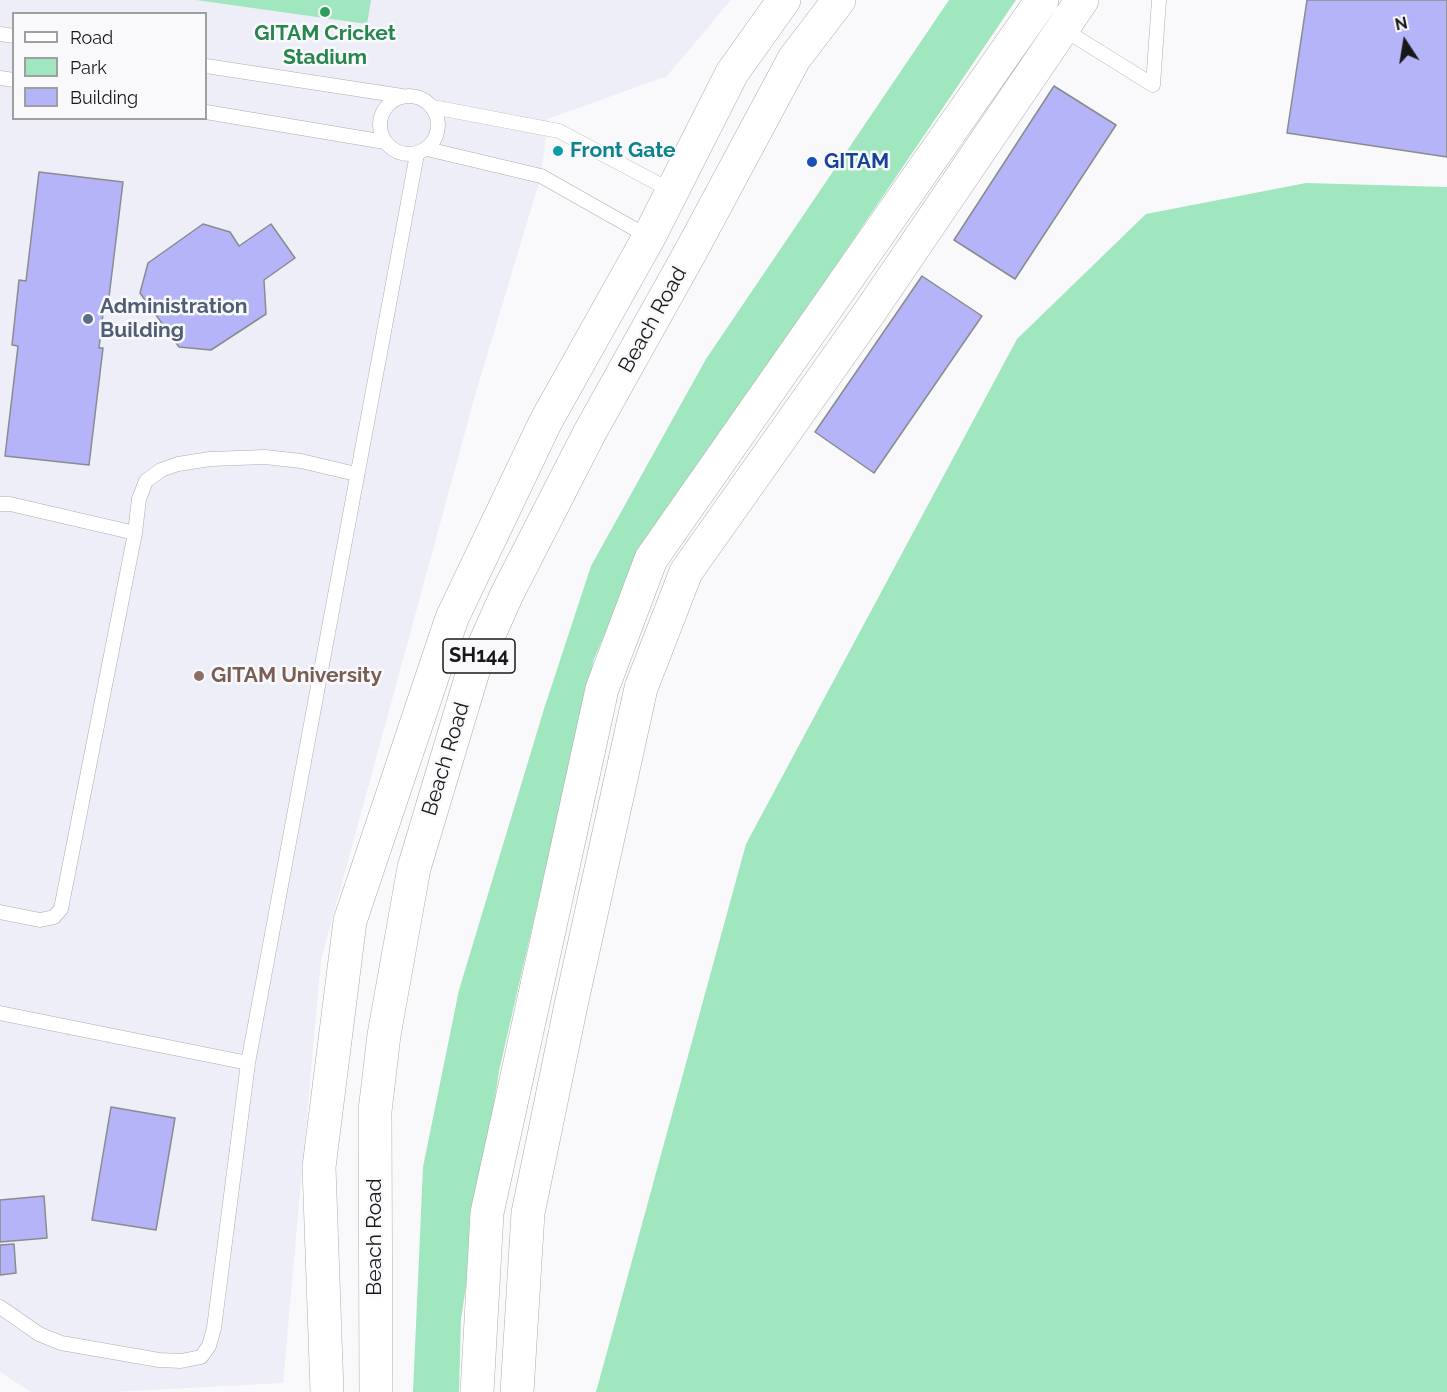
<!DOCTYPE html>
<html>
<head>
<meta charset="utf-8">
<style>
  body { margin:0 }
  #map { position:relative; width:1447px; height:1392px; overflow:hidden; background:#f9f9fb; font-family:Raleway,sans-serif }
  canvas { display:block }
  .legend { position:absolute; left:12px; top:12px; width:195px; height:108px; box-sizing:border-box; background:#f9f9fb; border:2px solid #9f9fa1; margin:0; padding:8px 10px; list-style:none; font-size:18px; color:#181819 }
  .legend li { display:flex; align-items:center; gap:12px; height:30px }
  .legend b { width:30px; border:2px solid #9f9fa1 }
  .north { position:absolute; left:1375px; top:12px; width:60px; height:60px; -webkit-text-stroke:4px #f9f9fb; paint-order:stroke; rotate:348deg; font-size:16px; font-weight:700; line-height:24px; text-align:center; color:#181819 }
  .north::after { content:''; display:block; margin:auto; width:21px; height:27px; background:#181819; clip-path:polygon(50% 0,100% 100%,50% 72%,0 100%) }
</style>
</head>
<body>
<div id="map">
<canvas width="1447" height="1392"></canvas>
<ul class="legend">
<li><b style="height:8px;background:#fff"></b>Road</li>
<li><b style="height:16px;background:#a0e6bf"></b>Park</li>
<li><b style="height:16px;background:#b5b4f9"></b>Building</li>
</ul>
<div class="north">N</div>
</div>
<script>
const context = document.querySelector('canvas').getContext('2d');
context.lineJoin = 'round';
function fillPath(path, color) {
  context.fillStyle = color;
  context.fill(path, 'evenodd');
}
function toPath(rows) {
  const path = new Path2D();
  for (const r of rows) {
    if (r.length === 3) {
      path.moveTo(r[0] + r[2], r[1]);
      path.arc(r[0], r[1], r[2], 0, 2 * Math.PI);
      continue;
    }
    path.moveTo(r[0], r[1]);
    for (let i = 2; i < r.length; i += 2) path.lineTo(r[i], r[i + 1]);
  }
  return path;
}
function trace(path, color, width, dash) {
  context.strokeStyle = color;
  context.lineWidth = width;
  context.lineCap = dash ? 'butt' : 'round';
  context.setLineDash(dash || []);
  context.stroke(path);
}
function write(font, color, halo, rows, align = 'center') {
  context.font = font + ' Raleway,sans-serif';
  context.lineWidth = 5;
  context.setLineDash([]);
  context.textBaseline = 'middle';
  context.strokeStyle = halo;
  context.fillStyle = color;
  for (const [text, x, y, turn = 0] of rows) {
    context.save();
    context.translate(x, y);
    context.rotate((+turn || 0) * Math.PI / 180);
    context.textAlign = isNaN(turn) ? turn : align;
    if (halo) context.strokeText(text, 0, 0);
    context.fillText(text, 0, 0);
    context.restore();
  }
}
const built = toPath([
  [0,0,731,0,667,76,548,119,541,176,476,392,321,960,283,1383,113,1392,31,1392,0,1372],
  [14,14,206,14,206,118,14,118]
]);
const green = toPath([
  [196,0,371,0,367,24],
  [949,0,1016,0,638,557,594,659,499,1071,461,1319,459,1392,413,1392,423,1167,459,990,544,709,591,566,706,359],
  [1306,183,1447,187,1447,1392,596,1392,746,844,1017,339,1146,214]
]);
const building = toPath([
  [1307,0,1447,0,1447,157,1287,133,1307,0],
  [1054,86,1116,125,1015,279,954,240,1054,86],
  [39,172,123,182,109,297,105,297,99,348,103,348,89,465,5,456,18,346,12,345,19,280,26,281,39,172],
  [203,224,230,232,239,246,271,224,295,258,264,280,266,314,211,350,179,347,140,293,148,263,203,224],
  [922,276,982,316,874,473,815,432,922,276],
  [111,1107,175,1118,156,1230,92,1220,111,1107],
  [44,1196,47,1238,0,1242,0,1200,44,1196],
  [14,1244,16,1273,0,1275,0,1245,14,1244]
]);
const lane = toPath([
  [1063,29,1153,85,1159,0],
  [0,34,14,36],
  [206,66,402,96],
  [0,78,14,80],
  [409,125,29],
  [433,107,559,131,672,191],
  [206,112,385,142],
  [427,149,541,176,649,237],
  [0,504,10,504,135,533],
  [0,912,40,920,54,917,61,909,135,533,139,499,146,481,161,470,178,464,210,459,265,457,301,461,356,474],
  [0,1013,248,1063,417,154],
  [0,1307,39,1334,61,1343,159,1360,181,1361,201,1357,209,1346,214,1328,248,1063]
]);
const secondary = toPath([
  [477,1392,487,1213,602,689,651,559,1042,0],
  [517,1392,528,1213,571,1005,641,688,686,572,869,313,1082,0]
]);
const primary = toPath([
  [327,1392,319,1167,350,921,452,618,546,421,649,237,732,73,784,0],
  [376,1392,375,1111,384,1035,414,868,474,668,507,594,590,432,691,251,794,59,839,0]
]);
const markers = [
  [325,12,6,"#2e9e5b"],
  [558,151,6,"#0f9aa8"],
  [812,162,6,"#1a4fb4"],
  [88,319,6,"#5c6f8a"],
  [199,676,6,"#8d6e63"]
];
const shields = [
  [479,656,72]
];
const shieldNames = [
  ["SH144",479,656]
];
const leisureNames = [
  ["GITAM Cricket",325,34],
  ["Stadium",325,58]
];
const cultureNames = [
  ["Front Gate",570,151]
];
const transitNames = [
  ["GITAM",824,162]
];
const serviceNames = [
  ["Administration",100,307],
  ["Building",100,331]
];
const streetNames = [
  ["Beach Road",653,320,-61],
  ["Beach Road",446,759,-73],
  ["Beach Road",375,1237,-90]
];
const educationNames = [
  ["GITAM University",211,676]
];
fillPath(built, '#edeef8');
fillPath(green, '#a0e6bf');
fillPath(building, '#b5b4f9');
trace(building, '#8a8b8d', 1.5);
trace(lane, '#adadb0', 15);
trace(secondary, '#adadb0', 34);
trace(primary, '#adadb0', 34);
trace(lane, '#fff', 14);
trace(secondary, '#fff', 33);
trace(primary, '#fff', 33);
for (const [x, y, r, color] of markers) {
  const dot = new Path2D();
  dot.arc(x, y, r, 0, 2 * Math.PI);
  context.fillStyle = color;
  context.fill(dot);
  trace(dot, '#f9f9fb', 2);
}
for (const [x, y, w] of shields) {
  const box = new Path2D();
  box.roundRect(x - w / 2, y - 17, w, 34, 4.5);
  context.fillStyle = '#f9f9fb';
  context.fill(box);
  trace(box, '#181819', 1.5);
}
write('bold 20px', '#181819', null, shieldNames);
write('bold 21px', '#27864d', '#f9f9fb', leisureNames);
write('bold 21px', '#0d838f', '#f9f9fb', cultureNames, 'left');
write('bold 21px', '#164399', '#f9f9fb', transitNames, 'left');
write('bold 21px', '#4e5e75', '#f9f9fb', serviceNames, 'left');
write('21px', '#181819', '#f9f9fb', streetNames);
write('bold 21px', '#785e54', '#f9f9fb', educationNames, 'left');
</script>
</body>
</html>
